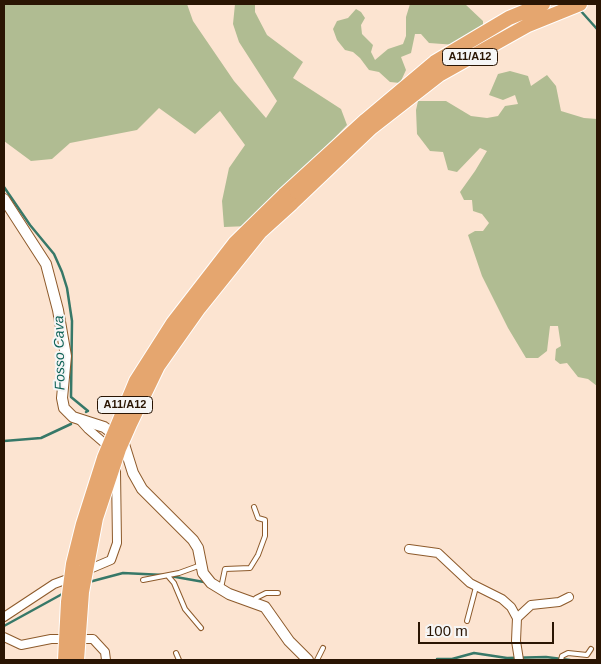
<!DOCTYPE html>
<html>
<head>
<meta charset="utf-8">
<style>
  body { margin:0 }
  #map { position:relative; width:601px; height:664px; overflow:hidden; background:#fce4d1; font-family:Helvetica,sans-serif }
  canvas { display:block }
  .frame { position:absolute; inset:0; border:5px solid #2a1503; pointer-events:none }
  .scale { position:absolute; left:418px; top:622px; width:136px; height:22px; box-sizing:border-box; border:2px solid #2a1503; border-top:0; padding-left:6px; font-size:15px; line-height:18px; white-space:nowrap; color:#2a1503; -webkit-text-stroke:4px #f6f6f6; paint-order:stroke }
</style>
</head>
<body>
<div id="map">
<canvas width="601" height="664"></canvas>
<div class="frame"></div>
<div class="scale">100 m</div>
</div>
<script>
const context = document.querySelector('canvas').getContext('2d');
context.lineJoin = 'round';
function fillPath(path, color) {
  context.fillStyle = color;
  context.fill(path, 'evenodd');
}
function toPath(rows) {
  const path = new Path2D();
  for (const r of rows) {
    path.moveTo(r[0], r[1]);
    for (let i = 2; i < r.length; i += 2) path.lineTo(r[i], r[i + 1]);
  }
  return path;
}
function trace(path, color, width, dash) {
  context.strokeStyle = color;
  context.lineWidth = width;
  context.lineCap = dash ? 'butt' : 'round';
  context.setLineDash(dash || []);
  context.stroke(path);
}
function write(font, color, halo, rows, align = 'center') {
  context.font = font + ' Helvetica,sans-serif';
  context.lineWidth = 4;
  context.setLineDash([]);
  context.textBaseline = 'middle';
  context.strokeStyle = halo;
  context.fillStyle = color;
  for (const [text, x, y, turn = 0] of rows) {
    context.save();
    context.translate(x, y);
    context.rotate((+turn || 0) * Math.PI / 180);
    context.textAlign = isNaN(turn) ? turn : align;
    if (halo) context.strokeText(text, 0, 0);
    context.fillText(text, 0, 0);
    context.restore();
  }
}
const green = toPath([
  [4,4,187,4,193,21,234,81,266,118,277,101,239,42,233,24,235,4,255,4,255,12,267,35,303,62,293,78,341,109,347,125,249,226,224,227,222,201,229,168,245,145,220,111,195,134,159,108,137,130,70,143,52,159,31,161,4,141],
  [410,4,465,4,483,21,483,30,456,45,429,43,421,34,415,34,411,53,401,57,406,70,400,83,390,82,379,72,369,70,360,58,353,52,345,50,337,40,333,29,337,21,348,18,356,9,361,12,365,18,361,25,362,34,373,45,371,52,375,60,388,49,403,44,406,36,406,17],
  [510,71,528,76,531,86,547,75,556,86,561,111,584,118,597,119,597,386,588,379,578,377,567,363,560,364,555,360,556,349,561,346,558,326,550,326,547,351,538,358,526,358,508,328,482,276,468,235,475,231,483,231,489,223,482,214,473,211,472,200,464,200,460,192,475,171,487,151,480,148,457,172,448,170,443,152,430,151,417,134,416,110,418,101,446,101,471,116,487,118,498,116,505,106,518,104,515,95,503,100,489,95,498,74]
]);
const stream = toPath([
  [580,10,597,29],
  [4,187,30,225,54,254,62,272,67,288,72,321,71,397,88,411,86,412],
  [4,441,41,438,71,424],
  [170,576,204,582],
  [89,582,123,573,164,575],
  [4,626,64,593],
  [437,659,452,659,474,653,507,658,546,657,570,660]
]);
const service = toPath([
  [168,576,174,583,185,609,201,628],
  [143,580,179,573,201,565],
  [221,588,225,569,250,568,258,555,265,536,265,520,258,518,254,507],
  [253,602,256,598,266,593,278,593],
  [467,621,476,587],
  [176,653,179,660],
  [317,660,323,648],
  [561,660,562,656,568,653,587,655,591,649]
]);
const minor = toPath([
  [79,419,88,429,110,448],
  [409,549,438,553,470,583,502,599,511,607,517,618,516,641,519,660],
  [85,571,111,560,117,543,116,471],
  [4,617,54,584,73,577],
  [517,618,531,605,559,602,569,597],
  [4,637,21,645,51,639,93,639,105,652,106,660]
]);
const tertiary = toPath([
  [4,199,46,264,58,310,66,356,62,398,64,408,73,417,104,427,123,441,133,473,142,489,193,540,198,548,203,573,211,583,229,594,265,607,289,641,308,660]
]);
const motorway = toPath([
  [284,195,366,120,435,62,509,18,543,4],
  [291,204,371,128,439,75,528,25,580,4]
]);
const motorwayBridge = toPath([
  [65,660,68,602,73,564,83,524,104,458,136,381,173,323,235,243,284,195],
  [77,660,82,592,96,518,119,449,130,424,158,366,199,308,260,232,291,204]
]);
const shields = [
  [470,57,55],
  [125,405,55]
];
const shieldNames = [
  ["A11/A12",470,57],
  ["A11/A12",125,405]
];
const waterNames = [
  ["Fosso Cava",60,353,-91]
];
fillPath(green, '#b0bc92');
trace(stream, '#377868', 2.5);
trace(service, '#8d5a2b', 6);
trace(minor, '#8d5a2b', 10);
trace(tertiary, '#8d5a2b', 12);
trace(motorway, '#fff', 16);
trace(service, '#fff', 4);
trace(minor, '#fff', 8);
trace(tertiary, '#fff', 10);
trace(motorway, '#e5a66f', 14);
trace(motorwayBridge, '#fff', 16, []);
trace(motorwayBridge, '#e5a66f', 14);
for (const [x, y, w] of shields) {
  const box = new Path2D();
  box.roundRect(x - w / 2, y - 8.5, w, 17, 4);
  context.fillStyle = '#f6f6f6';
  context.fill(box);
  trace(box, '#2a1503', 1);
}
write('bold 11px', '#2a1503', null, shieldNames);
write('italic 14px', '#106358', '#f6f6f6', waterNames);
</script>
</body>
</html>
